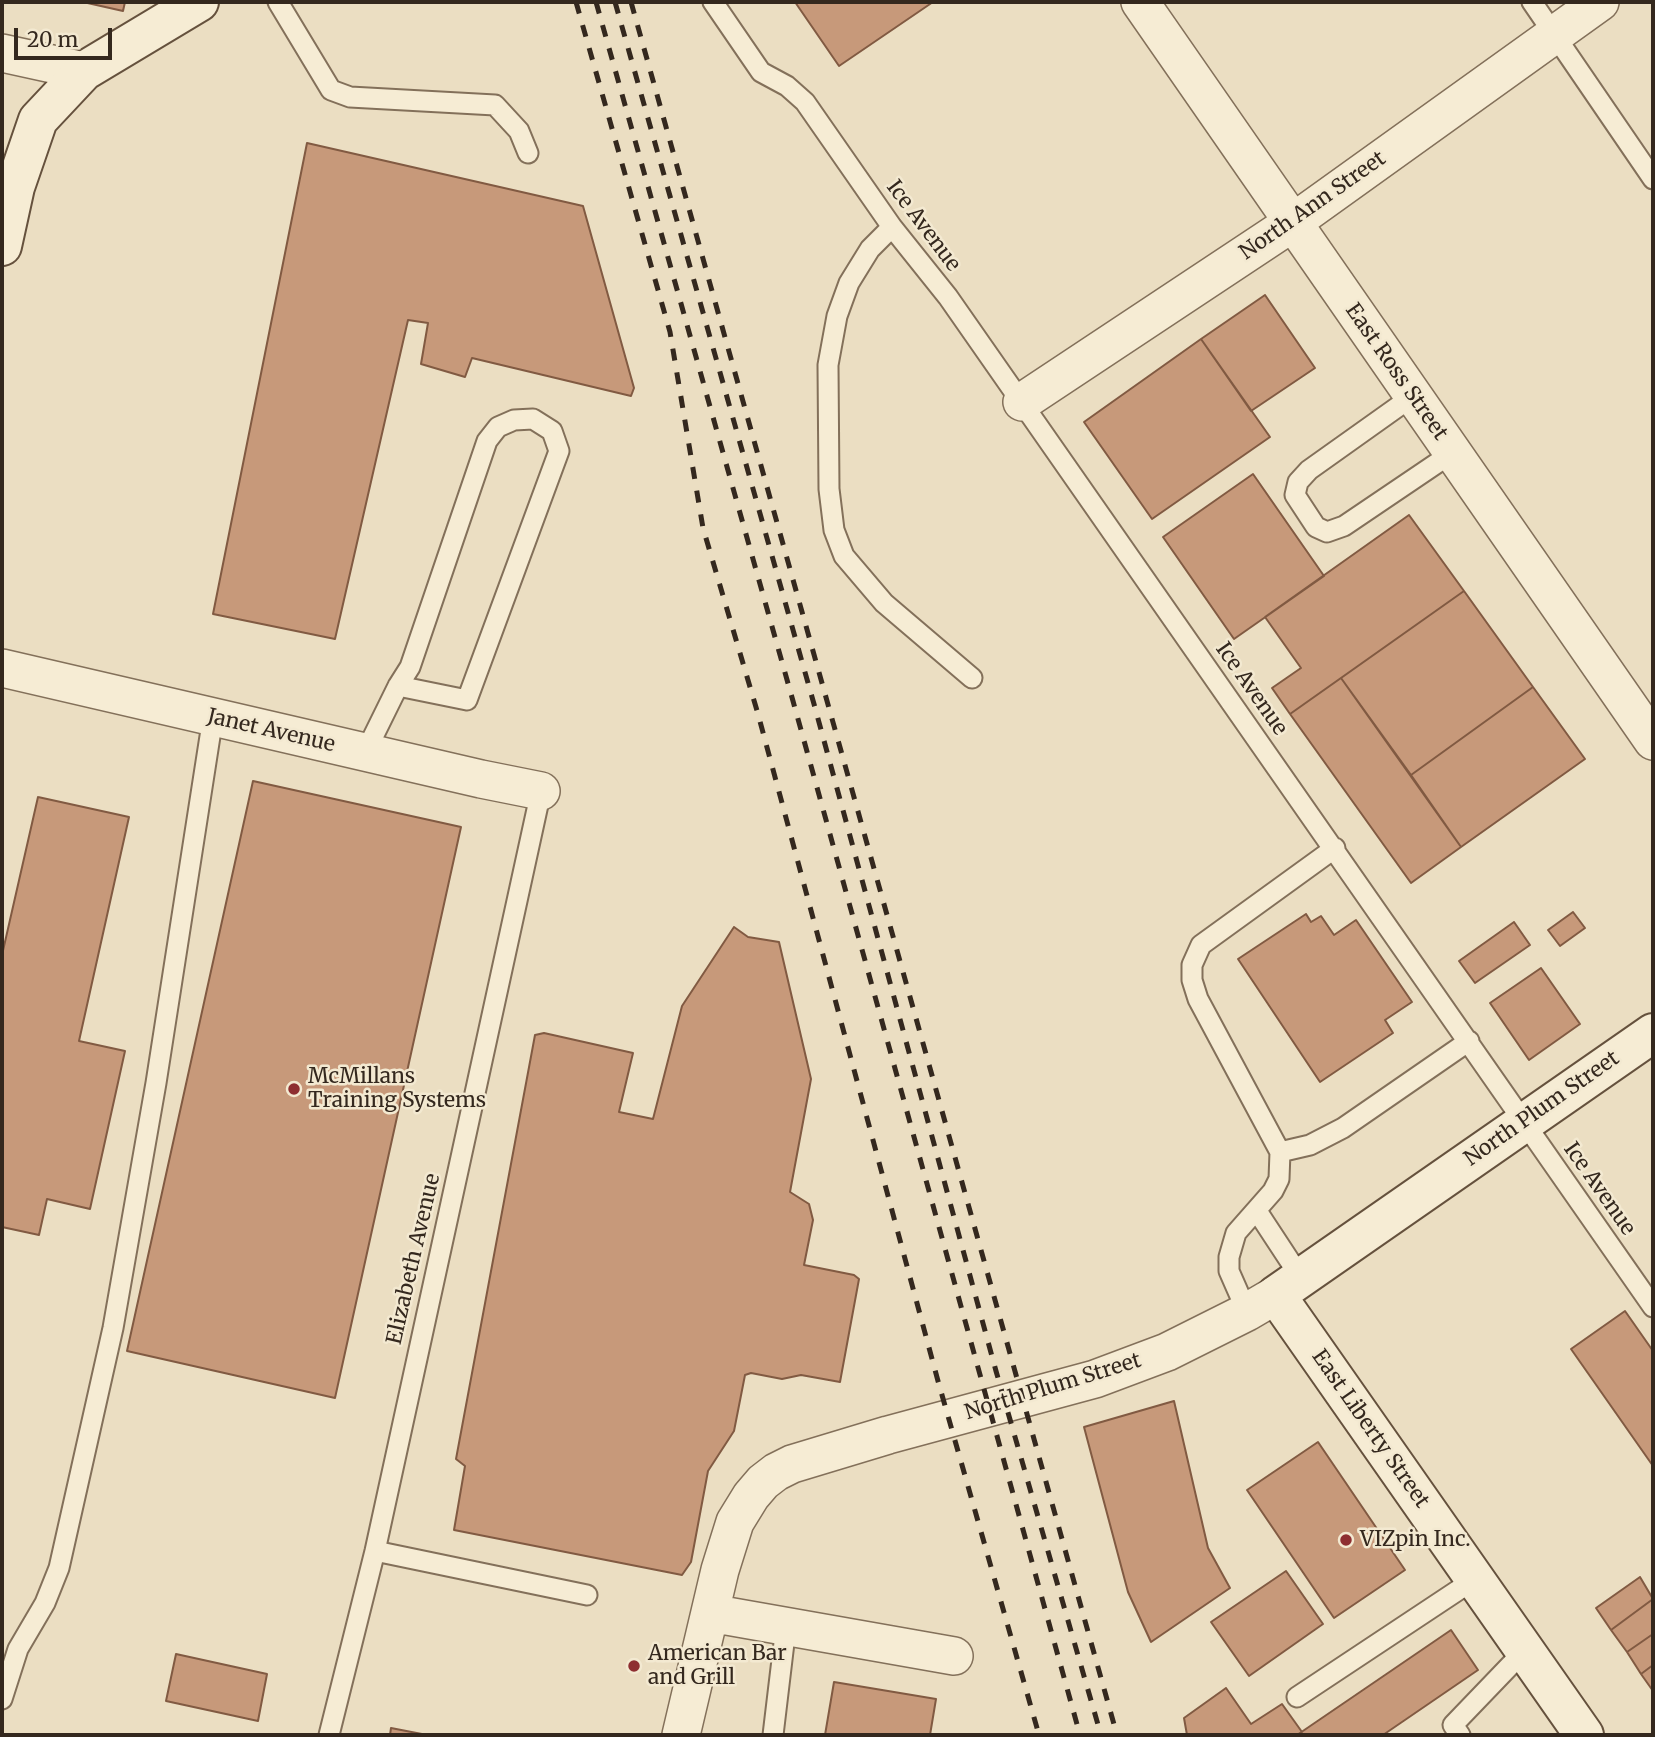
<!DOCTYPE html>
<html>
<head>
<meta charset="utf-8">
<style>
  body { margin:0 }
  #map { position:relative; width:1655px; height:1737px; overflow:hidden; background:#ebdec2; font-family:Merriweather,serif }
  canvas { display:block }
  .frame { position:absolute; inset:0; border:4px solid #34281e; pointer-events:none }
  .scale { position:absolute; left:14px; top:28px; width:98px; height:32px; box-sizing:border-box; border:4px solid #34281e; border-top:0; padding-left:9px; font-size:21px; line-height:24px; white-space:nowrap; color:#34281e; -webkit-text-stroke:5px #f3e9d1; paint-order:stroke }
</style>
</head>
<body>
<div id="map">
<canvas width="1655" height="1737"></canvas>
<div class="frame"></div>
<div class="scale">20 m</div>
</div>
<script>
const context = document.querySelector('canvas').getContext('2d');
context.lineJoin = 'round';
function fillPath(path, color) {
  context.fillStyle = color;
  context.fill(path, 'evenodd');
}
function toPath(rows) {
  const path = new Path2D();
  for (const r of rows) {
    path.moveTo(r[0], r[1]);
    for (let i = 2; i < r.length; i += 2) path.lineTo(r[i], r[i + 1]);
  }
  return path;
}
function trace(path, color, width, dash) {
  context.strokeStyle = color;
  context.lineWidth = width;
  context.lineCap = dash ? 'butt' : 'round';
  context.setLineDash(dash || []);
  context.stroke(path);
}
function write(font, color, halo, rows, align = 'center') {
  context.font = font + ' Merriweather,serif';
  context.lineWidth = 5;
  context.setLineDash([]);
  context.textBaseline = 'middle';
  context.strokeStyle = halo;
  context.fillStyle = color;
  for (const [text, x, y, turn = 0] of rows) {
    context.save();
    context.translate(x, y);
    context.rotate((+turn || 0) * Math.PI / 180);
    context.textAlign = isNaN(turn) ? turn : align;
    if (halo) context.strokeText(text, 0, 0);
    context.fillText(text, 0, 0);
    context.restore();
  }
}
const building = toPath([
  [83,2,125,2,123,11,83,2],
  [795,2,933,2,839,66,795,2],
  [307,143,583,206,634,388,631,396,472,358,465,377,421,364,428,323,408,320,335,639,213,614,307,143],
  [1265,295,1315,368,1251,411,1201,339,1265,295],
  [1201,339,1270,437,1152,519,1084,422,1201,339],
  [1253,474,1324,576,1234,639,1163,537,1253,474],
  [1409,515,1464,591,1290,714,1272,688,1301,668,1265,617,1409,515],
  [1464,591,1533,687,1411,775,1341,678,1464,591],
  [1341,678,1461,847,1411,883,1290,714,1341,678],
  [1533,687,1585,759,1461,847,1411,775,1533,687],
  [253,781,461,827,335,1398,127,1351,253,781],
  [38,797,129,817,79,1041,125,1051,90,1209,47,1199,39,1235,2,1227,2,955,38,797],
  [1573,912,1585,928,1560,946,1548,930,1573,912],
  [1306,914,1311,922,1321,916,1334,935,1356,920,1412,1002,1385,1020,1393,1033,1320,1082,1238,959,1306,914],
  [1514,922,1530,945,1475,983,1459,961,1514,922],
  [734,927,748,937,779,942,811,1079,790,1192,809,1204,813,1220,804,1265,854,1275,859,1279,840,1382,801,1375,782,1379,751,1373,745,1375,734,1431,708,1471,691,1562,682,1575,454,1530,465,1466,456,1459,535,1035,544,1033,633,1053,619,1112,653,1119,682,1006,734,927],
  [1541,968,1580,1024,1529,1060,1490,1003,1541,968],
  [1625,1311,1653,1351,1653,1466,1571,1349,1625,1311],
  [1174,1401,1208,1548,1230,1588,1151,1642,1128,1592,1084,1427,1174,1401],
  [1318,1442,1405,1570,1334,1618,1247,1490,1318,1442],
  [1286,1571,1323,1624,1249,1676,1211,1622,1286,1571],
  [1640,1577,1653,1599,1611,1630,1596,1608,1640,1577],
  [1653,1599,1653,1634,1627,1652,1611,1630,1653,1599],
  [1451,1630,1478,1670,1383,1735,1297,1735,1451,1630],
  [1653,1634,1653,1665,1641,1674,1627,1652,1653,1634],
  [176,1654,267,1674,258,1721,166,1701,176,1654],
  [1653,1665,1653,1691,1641,1674,1653,1665],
  [834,1682,936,1699,930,1735,825,1735,834,1682],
  [1226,1688,1251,1724,1282,1704,1302,1732,1297,1735,1187,1735,1184,1718,1226,1688],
  [391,1728,427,1735,390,1735,391,1728]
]);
const lane = toPath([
  [278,2,331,90,350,97,495,105,519,131,528,153],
  [713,2,761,72,787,86,805,102,892,227,948,297,1653,1307],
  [1532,2,1653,179],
  [892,227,870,249,849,283,837,316,828,365,829,489,834,530,844,556,884,603,972,678],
  [1413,396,1309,470,1298,482,1295,495,1316,527,1327,532,1344,526,1452,453],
  [365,753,398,686,410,667,487,441,498,427,514,420,533,419,552,431,559,451,467,700,398,686],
  [1280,1152,1310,1145,1343,1128,1469,1041],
  [1257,1211,1301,1278],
  [1247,1312,1229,1271,1229,1257,1236,1233,1273,1191,1279,1179,1280,1152,1198,999,1192,980,1192,965,1201,945,1335,848],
  [375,1551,587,1595],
  [1297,1697,1475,1579],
  [2,1699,18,1649,45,1603,59,1568,113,1328,156,1083,213,717],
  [329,1735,375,1551,541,791],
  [773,1735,786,1626],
  [1460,1735,1453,1725,1525,1650]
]);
const street = toPath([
  [1140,2,1653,741],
  [2,53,84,71],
  [1022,402,1292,223,1600,2],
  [2,668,481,779,541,791],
  [710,1613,954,1656],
  [681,1735,720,1570,735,1522,751,1496,763,1482,776,1472,792,1464,888,1435,1095,1379,1167,1352,1247,1312,1276,1295]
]);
const secondary = toPath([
  [2,246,15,187,38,120,84,71,199,2],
  [1584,1735,1276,1295,1653,1033]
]);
const rail = toPath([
  [576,2,670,332,703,528,758,714,938,1381,1039,1735],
  [596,2,793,701,1080,1735],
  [615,2,814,704,996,1371,1101,1735],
  [631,2,1117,1735]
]);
const markers = [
  [294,1089,7,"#8e2e30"],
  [1346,1540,7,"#8e2e30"],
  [634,1666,7,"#8e2e30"]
];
const streetNames = [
  ["North Ann Street",1313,206,-35],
  ["Ice Avenue",923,226,53],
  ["East Ross Street",1396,372,55],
  ["Ice Avenue",1251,689,55],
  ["Janet Avenue",271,731,13],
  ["North Plum Street",1542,1109,-35],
  ["Ice Avenue",1599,1189,55],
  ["Elizabeth Avenue",414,1259,-77],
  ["North Plum Street",1053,1387,-17],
  ["East Liberty Street",1370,1429,55]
];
const poiNames = [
  ["McMillans",308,1077],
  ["Training Systems",308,1101],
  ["VIZpin Inc.",1360,1540],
  ["American Bar",648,1654],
  ["and Grill",648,1678]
];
fillPath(building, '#c7997a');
trace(building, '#815a42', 2);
trace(lane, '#83705a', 23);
trace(street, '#83705a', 40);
trace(secondary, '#65513d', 42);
trace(lane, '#f6ecd4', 19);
trace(street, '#f6ecd4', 37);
trace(secondary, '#f6ecd4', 38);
trace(rail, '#34281e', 5, [12, 12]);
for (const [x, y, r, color] of markers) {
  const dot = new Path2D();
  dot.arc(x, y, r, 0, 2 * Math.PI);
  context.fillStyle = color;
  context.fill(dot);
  trace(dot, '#f3e9d1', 2.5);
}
write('21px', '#34281e', '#f3e9d1', streetNames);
write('21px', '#34281e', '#f3e9d1', poiNames, 'left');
</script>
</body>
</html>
